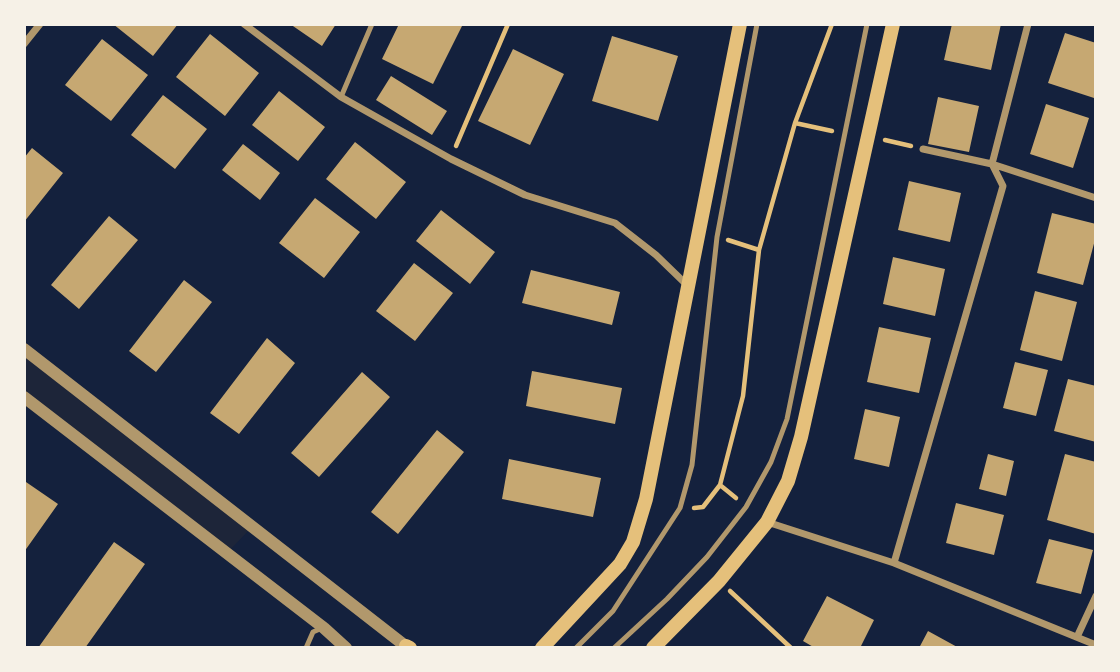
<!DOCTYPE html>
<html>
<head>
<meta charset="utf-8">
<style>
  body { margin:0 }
  #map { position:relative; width:1120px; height:672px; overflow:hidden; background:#14213d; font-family:Quicksand,sans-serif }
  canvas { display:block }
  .frame { position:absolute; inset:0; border:26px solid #f6f1e7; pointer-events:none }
</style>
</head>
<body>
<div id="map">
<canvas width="1120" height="672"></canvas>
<div class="frame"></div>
</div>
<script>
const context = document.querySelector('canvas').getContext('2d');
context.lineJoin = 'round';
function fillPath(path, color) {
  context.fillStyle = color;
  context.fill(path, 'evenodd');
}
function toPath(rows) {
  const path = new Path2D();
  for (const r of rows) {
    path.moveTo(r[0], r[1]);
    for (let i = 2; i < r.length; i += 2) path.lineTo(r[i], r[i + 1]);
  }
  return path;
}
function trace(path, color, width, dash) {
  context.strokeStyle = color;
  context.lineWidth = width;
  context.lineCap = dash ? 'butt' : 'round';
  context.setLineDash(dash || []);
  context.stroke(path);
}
const green = toPath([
  [24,354,251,528,229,551,25,391]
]);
const building = toPath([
  [113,24,178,24,153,56],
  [290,24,336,24,322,46],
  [399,24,463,24,433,84,382,59],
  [952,24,1001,24,991,70,944,60],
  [1065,33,1096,43,1094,98,1048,83],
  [210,34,259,73,225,116,176,77],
  [612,36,678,56,658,121,592,101],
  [102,39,148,75,111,121,65,85],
  [513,49,564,74,530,145,478,121],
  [391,76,447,111,432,135,376,100],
  [279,91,325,127,298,161,252,125],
  [163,95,207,129,175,169,131,135],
  [938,97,979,106,969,152,928,144],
  [1046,104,1089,118,1073,168,1030,154],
  [355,142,406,182,376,219,326,179],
  [243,144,280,173,260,200,222,170],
  [32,148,63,173,24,222,24,158],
  [909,181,961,193,950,242,898,230],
  [315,198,360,232,324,278,279,243],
  [441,210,495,252,470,284,416,241],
  [1052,213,1096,224,1096,236,1083,285,1037,273],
  [109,216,138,240,79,309,51,285],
  [893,257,945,269,935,316,883,304],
  [414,263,453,293,415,341,376,311],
  [531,270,620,292,612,325,522,303],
  [184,280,212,302,156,372,129,351],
  [1035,291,1077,302,1062,361,1020,350],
  [879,327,931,338,919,393,867,382],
  [267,338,295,363,239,434,210,413],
  [1015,362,1048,370,1036,416,1003,408],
  [532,371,622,388,615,424,526,406],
  [362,372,390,397,319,477,291,453],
  [1068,379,1096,386,1096,442,1054,431],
  [865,409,900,417,889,467,854,459],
  [437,430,464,452,398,534,371,512],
  [988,454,1014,461,1006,496,979,489],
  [1065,454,1096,462,1096,534,1047,520],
  [509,459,601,478,593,517,502,499],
  [26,482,58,504,24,552,24,484],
  [956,503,1004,515,994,555,946,543],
  [1049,539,1093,550,1081,594,1036,583],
  [114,542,145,564,85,648,38,648],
  [827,596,874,620,860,648,815,648,803,641],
  [928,631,959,648,919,648]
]);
const path = toPath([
  [795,123,832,131],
  [885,140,911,146],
  [456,146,508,24],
  [728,240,759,250],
  [720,485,743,396,759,250,795,123,832,24],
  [694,508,703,507,720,485,736,498],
  [730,591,791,648]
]);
const service = toPath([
  [341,97,372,24],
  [306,648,313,632,322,628],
  [576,648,613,611,680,508,692,465,717,237,757,24],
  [614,648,667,599,707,557,746,507,771,462,787,419,867,24]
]);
const minor = toPath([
  [244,24,341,97,451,159,525,195,615,223,656,255,688,286],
  [24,44,40,24],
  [923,149,992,164,1096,198],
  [767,522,894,563,1096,645],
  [894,563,1003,186,992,164,1028,24],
  [1077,637,1096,596]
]);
const tertiary = toPath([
  [24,349,408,648],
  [24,397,324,628,346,648]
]);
const secondary = toPath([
  [406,646,410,648],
  [542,648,620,564,633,542,646,499,740,24],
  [653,648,719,581,767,522,788,481,801,437,893,24]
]);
fillPath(green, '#1d2539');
fillPath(building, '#c6a872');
trace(path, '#e5c07b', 4.5);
trace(service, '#b1986c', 5);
trace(minor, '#b1986c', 7);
trace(tertiary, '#b1986c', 12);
trace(secondary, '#e5c07b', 14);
</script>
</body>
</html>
